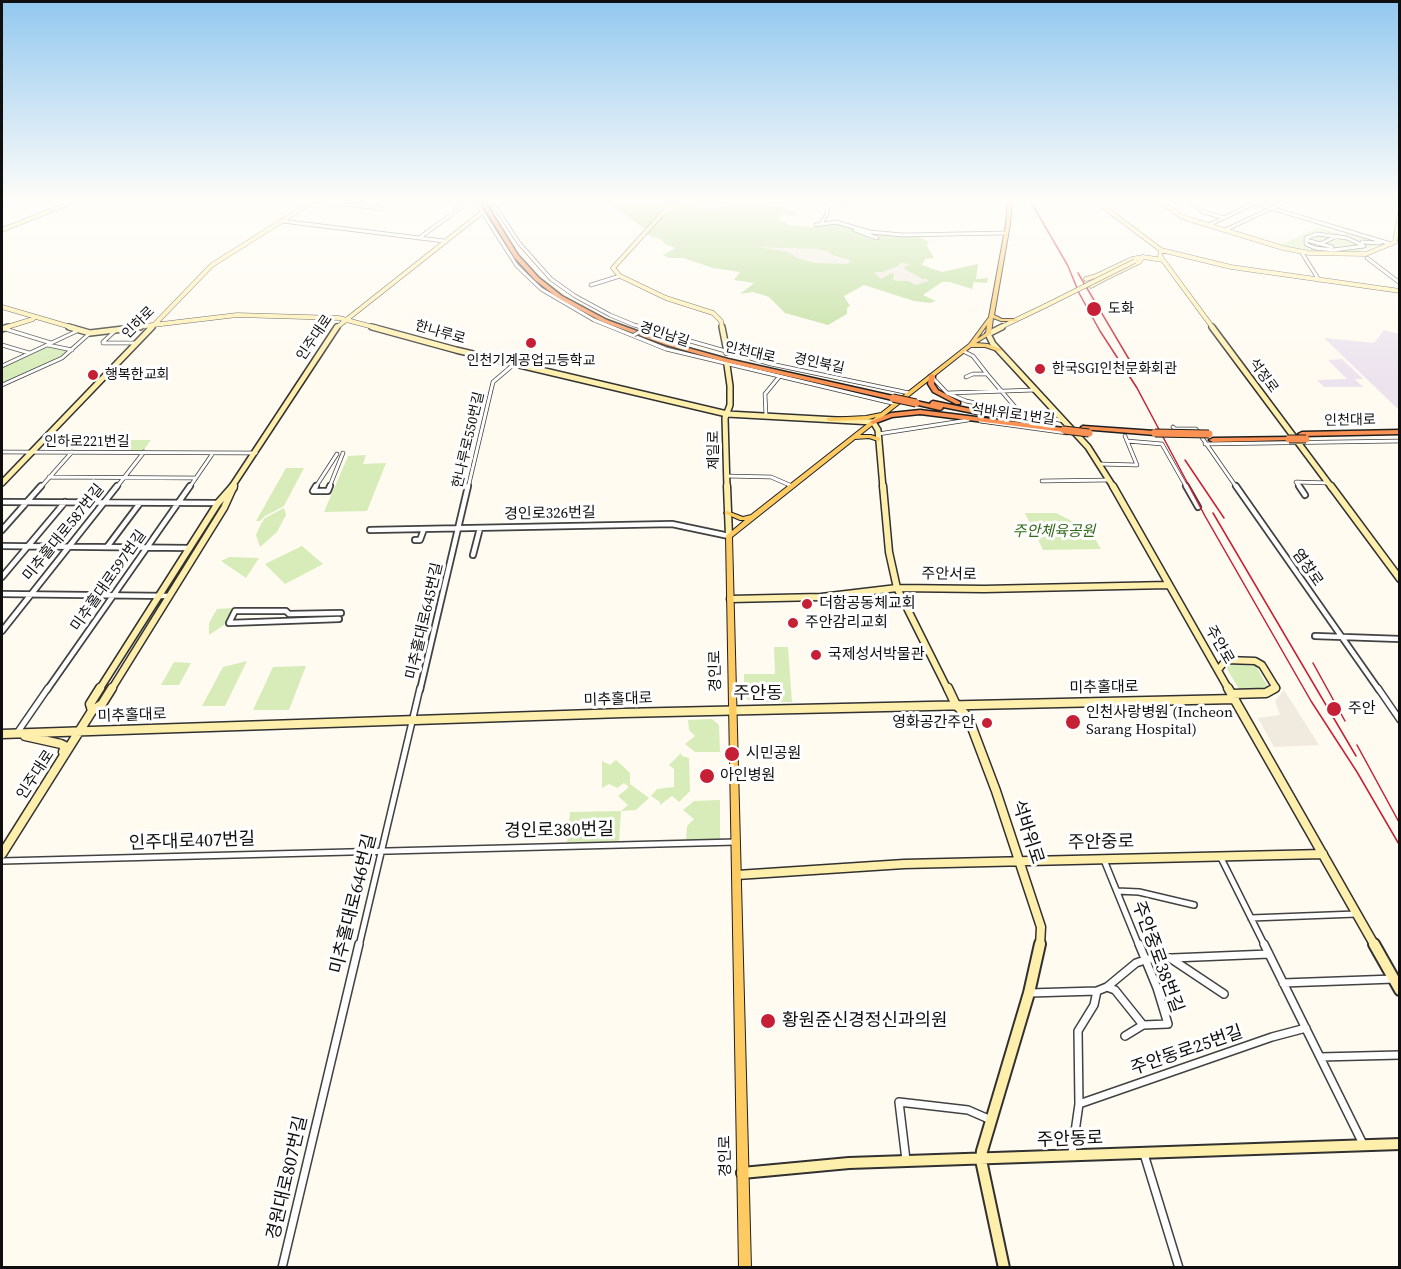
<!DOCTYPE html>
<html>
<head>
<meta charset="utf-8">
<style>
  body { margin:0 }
  #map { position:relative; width:1401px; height:1269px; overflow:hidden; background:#fffbf1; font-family:"Source Serif 4",serif }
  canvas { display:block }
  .frame { position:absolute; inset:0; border:3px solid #0f0f0f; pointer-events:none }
</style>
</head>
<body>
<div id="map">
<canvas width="1401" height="1269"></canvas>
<div class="frame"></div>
</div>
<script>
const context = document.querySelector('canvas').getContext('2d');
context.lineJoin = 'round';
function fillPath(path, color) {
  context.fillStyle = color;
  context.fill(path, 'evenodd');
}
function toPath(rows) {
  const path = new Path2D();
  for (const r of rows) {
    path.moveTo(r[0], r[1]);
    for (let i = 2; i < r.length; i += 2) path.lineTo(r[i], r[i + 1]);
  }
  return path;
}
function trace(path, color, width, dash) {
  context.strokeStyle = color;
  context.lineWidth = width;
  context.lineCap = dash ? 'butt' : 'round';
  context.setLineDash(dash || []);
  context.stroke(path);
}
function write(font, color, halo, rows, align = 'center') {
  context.font = font + ' "Source Serif 4","Noto Sans KR",serif';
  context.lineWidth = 6;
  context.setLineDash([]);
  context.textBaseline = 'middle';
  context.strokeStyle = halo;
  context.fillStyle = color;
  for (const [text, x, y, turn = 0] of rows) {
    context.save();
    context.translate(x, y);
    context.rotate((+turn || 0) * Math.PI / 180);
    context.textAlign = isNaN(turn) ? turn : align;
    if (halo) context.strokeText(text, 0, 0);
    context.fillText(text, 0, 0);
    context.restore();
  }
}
const industrial = toPath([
  [1384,330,1399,334,1399,410,1324,338,1374,343],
  [1342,359,1363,379,1355,379,1363,387,1324,387,1317,380,1347,379,1328,360]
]);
const green = toPath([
  [1318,227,1343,235,1348,233,1381,244,1357,252,1308,251,1281,245],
  [47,345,68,351,59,359,2,383,2,366],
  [120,440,151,440,143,451,110,451],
  [366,455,363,464,386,463,367,511,324,512,348,456],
  [286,468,304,468,284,506,265,516,260,521,256,521],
  [284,508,286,515,277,532,260,547,256,535,261,524,265,518],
  [1025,513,1056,513,1090,530,1101,549,1043,550],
  [302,546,323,564,285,584,265,564],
  [229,557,259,558,246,578,221,561],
  [233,608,224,625,209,635,209,623,217,609],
  [774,647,788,647,792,702,752,702,744,697,744,674,775,674],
  [247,661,225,706,202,706,223,667],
  [174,662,191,663,179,685,161,685],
  [1232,664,1256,666,1269,689,1244,691,1239,689,1227,669,1228,666],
  [306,666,289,710,253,710,273,667],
  [712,719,719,725,720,752,695,752,685,744,695,736,689,730,688,720],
  [681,753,682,756,689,758,690,791,679,802,672,796,660,805,660,802,651,796,657,789,674,787,674,769,669,765],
  [616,760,630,773,630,784,649,798,636,810,621,811,619,843,567,844,570,812,621,811,628,805,618,796,629,787,624,783,617,788,609,784,602,788,602,761,610,765],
  [720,800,720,840,686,841,687,826,694,819,683,810,694,801]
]);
const forest = toPath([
  [611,202,673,202,710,209,734,205,781,206,801,216,783,215,778,219,789,225,811,227,836,222,865,231,916,235,929,242,927,246,934,258,925,259,922,265,942,272,978,264,976,279,988,278,987,283,974,282,972,289,950,282,942,282,923,295,936,301,930,303,914,301,864,285,844,296,850,306,847,308,847,314,828,325,785,313,769,297,753,292,740,294,754,283,734,280,740,272,713,268,683,258,669,258,663,255,676,248,665,244,662,240,646,234,648,231,611,205]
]);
const plaza = toPath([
  [758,247,817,249,828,251,832,255,850,260,848,264,815,263,797,258,789,252],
  [900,263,911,264,904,267,905,269,922,279,927,279,928,281,916,285,908,281,896,281,893,279,894,274,891,273,881,279,874,272,883,272,898,266],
  [1284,690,1319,745,1274,747,1258,718,1280,715,1275,701]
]);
const secondaryTunnel = toPath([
  [480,214,494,203]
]);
const streetFar3 = toPath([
  [320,202,381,208],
  [476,202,517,266,541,289,594,320,666,349,896,404],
  [492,202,519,243,551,279,575,296,610,315,634,325,771,364,909,393],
  [1191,202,1203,212,1225,218],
  [1254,203,1391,244],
  [828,206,845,202],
  [282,221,444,241],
  [821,224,827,214,829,202],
  [816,225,836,222,870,232,903,235,1005,233],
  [1209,225,1257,202],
  [855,230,877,238],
  [1225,230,1285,202],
  [1317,234,1347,238,1364,246,1333,250,1315,248,1306,244,1306,238,1317,234],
  [419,238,459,209,455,202],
  [1306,240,1332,247],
  [1362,242,1380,243],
  [1320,244,1337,236],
  [1302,253,1319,280],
  [1367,258,1400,283],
  [591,285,620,276],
  [2,328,51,343],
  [103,342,116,330],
  [103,343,136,343],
  [2,345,29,353],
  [48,345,72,350],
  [963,351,973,356,987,374],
  [2,366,77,331],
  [966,377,973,374,987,374,1021,414],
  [933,378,947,393,966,401,1064,421],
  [2,385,62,358,90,333],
  [948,393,1035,390],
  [766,416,765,394,779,377],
  [980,421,1067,433],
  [1173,427,1175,429,1196,429,1237,488],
  [878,434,968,420],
  [1127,441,1162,444,1187,488],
  [1205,444,1400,441],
  [2,452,256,453],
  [1100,464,1137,465,1125,436],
  [726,476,771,477,792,486],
  [49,477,196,478],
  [1042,481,1109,480],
  [40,488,72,452],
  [116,488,144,452],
  [189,488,213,453],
  [315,488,337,454],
  [329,488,343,453],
  [468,488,493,382,513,365],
  [1300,488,1296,482,1329,483]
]);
const streetFar2 = toPath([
  [316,486,313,491,328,491,330,486],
  [1186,486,1198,507],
  [1236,486,1379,690],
  [1299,486,1305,495],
  [2,502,218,503],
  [2,530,41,486],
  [370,530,672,524,729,536],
  [415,540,420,540,424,529],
  [2,546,190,548],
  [107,547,140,503],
  [473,555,480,528],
  [2,577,65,502],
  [2,594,169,596],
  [339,619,229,623,235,611,286,611,289,614,341,613],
  [2,631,117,486],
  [1315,636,1400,639],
  [47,690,190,486],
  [420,690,468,486]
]);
const streetFar1 = toPath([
  [1378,688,1400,720],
  [17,733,48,688],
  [1220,856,1265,946],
  [1104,860,1139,946],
  [2,861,736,842],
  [1117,891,1139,892,1194,905],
  [1251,918,1356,914],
  [359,946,420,688]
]);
const street = toPath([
  [1264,944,1363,1144],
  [1170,958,1224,994],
  [1283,983,1394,979],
  [1107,987,1115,990,1143,1025],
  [1029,993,1097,991,1107,987,1136,963,1148,959,1269,954],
  [1125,1036,1143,1025,1168,1024,1157,988,1139,944],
  [1320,1057,1400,1055],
  [1079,1104,1272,1037,1306,1028],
  [1072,1153,1079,1104,1078,1031,1094,1005,1097,991],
  [1144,1154,1179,1268],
  [906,1160,899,1102,968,1110,991,1120],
  [282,1268,359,944]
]);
const secondaryFar4 = toPath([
  [1097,202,1161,250,1160,256,1213,328],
  [1162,202,1182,217,1283,248,1309,253,1366,254,1395,242,1400,212],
  [495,206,501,202],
  [2,230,72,202],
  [1161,250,1231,267,1400,291],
  [1143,257,1163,260],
  [1143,257,1139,262,1104,279,1096,276,1132,259,1143,257],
  [613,268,620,276,666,298,713,313,721,321,722,328],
  [613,268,662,214,681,202],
  [1086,279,1096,276],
  [1091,286,1104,279],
  [2,307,74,328],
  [4,328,33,319],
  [128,328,237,315,339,318,377,328],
  [151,328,212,265,312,202],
  [336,328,480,214],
  [999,328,1045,306]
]);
const secondaryFar3 = toPath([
  [69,327,90,333,140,327],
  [372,327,456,350,727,414,873,422,878,430,883,488],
  [722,327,727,352],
  [1002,327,988,334,993,344,1088,447,1114,488],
  [1212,327,1332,488],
  [2,329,8,327],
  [727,365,730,386,730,405,725,418,727,488],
  [2,483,152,327],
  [231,488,337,327],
  [234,488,234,485]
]);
const secondaryFar2 = toPath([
  [727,486,729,536],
  [883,486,889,552,897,588,948,690],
  [1113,486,1229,690],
  [1331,486,1400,579],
  [730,599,821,597,897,588,984,589,1168,585],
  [1218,670,1226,660,1255,661,1262,665,1276,688,1272,690],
  [99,690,218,503,233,486],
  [111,690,224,508,234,486]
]);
const secondaryFar1 = toPath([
  [948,688,956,705,968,717,996,791,1041,927,1040,946],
  [1228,688,1375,946],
  [1232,694,1266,693,1275,688],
  [92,711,90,704,100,688],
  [2,734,623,713,1235,699],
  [25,736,61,744,65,746,63,752],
  [2,854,92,711,102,704,112,688],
  [737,875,904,864,1323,854]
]);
const secondary = toPath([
  [1374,944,1400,990],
  [742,1173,849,1163,1400,1144],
  [1004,1268,981,1160,982,1151,1029,993,1040,944]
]);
const primary = toPath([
  [1008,202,1012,202,1010,224,994,315,1002,319,1016,319,1018,320,1016,321,1001,321,993,318,991,334,976,343,988,344,1001,349,1001,351,997,351,985,347,971,347,860,435,871,435,880,438,880,440,878,441,869,438,855,439,732,537,751,1268,739,1268,726,536,745,520,740,520,724,513,727,511,743,517,751,515,876,417,866,420,829,421,827,420,827,418,866,416,881,413,969,344,989,317,1006,224,1008,202],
  [987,325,986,333,977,339,987,325]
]);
const highway = toPath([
  [481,202,485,202,518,255,539,278,562,296,607,320,670,343,728,359,893,396,896,398,893,400,725,362,666,345,603,322,558,298,535,280,514,257,481,202],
  [932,374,935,376,934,384,938,390,960,402,960,404,956,404,933,392,928,384,929,376,932,374],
  [916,401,930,404,931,402,933,401,986,412,989,409,1025,420,1022,422,996,415,993,417,943,407,942,409,940,410,914,404,914,402,916,401],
  [920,410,1064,428,1067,430,1064,432,920,414,892,417,873,424,870,422,891,413,920,410],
  [1083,426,1155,431,1158,433,1155,435,1081,429,1081,427,1083,426],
  [1400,430,1400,434,1302,436,1298,434,1302,432,1400,430],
  [1289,437,1293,439,1291,440,1213,442,1209,440,1213,438,1289,437]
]);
const rail = toPath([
  [1031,202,1068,266,1079,293,1100,331,1137,388,1205,516,1311,701,1357,772,1400,846],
  [1078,273,1133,366],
  [1185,460,1224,518],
  [1213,513,1356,756],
  [1313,663,1345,721],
  [1357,745,1400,824]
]);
const streetBridge = toPath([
  [634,335,645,329]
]);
const secondaryBridge = toPath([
  [1045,306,1135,261]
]);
const highwayBridge = toPath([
  [893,398,916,403],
  [1064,430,1089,433],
  [1155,433,1209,434],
  [1289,439,1306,439]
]);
const markers = [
  [1094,309,8,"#c62036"],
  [531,343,6,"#c62036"],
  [1040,369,6,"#c62036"],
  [93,375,6,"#c62036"],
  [807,604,6,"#c62036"],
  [793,623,6,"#c62036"],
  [816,655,6,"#c62036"],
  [1334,709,8,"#c62036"],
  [1073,722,8,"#c62036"],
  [987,723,6,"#c62036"],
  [732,754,8,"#c62036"],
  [707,776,8,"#c62036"],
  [768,1021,8,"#c62036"]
];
const farPoinames = [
  ["도화",1108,309],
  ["인천기계공업고등학교",531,361,"center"],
  ["한국SGI인천문화회관",1052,369],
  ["행복한교회",105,375]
];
const farStreetnames = [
  ["인하로",139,323,-45],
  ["한나루로",440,333,16],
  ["경인남길",664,335,18],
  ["인주대로",315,338,-56],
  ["인천대로",750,353,13],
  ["경인북길",819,364,12],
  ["석정로",1263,376,54],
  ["석바위로1번길",1013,415,8],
  ["인천대로",1350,421,-1],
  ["한나루로550번길",469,440,-77],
  ["인하로221번길",87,442],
  ["제일로",714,450,-90]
];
const streetNames = [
  ["경인로326번길",550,514,-1],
  ["미추홀대로587번길",64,533,-51],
  ["염창로",1307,568,55],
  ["주안서로",949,575,1],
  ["미추홀대로597번길",109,581,-55],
  ["미추홀대로645번길",425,621,-77],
  ["주안로",1219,645,60],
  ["경인로",716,671,-91],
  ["미추홀대로",1104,688,-1],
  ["미추홀대로",618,700,-2],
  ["미추홀대로",132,716,-2],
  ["인주대로",36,775,-57],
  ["경인로",726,1156,-91]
];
const parkNames = [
  ["주안체육공원",1054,532]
];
const poiNames = [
  ["더함공동체교회",819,604],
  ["주안감리교회",805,623],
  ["국제성서박물관",828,655],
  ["주안",1348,709],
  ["인천사랑병원 (Incheon",1086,713],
  ["Sarang Hospital)",1086,730],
  ["영화공간주안",975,723,"right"],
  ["시민공원",746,754],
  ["아인병원",720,776]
];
const quarterNames = [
  ["주안동",758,694]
];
const nearStreetnames = [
  ["경인로380번길",559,831,-1],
  ["석바위로",1027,832,72],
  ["인주대로407번길",192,842,-2],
  ["주안중로",1101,843,-1],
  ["미추홀대로646번길",354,904,-76],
  ["주안중로38번길",1157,957,70],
  ["주안동로25번길",1187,1051,-19],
  ["주안동로",1070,1140,-2],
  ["경원대로807번길",288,1178,-77]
];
const nearPoinames = [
  ["황원준신경정신과의원",782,1021]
];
fillPath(industrial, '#ece3ee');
fillPath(green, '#d7ecb8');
fillPath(forest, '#bcdd97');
fillPath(plaza, '#f0eadf');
trace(secondaryTunnel, '#dbd8cf', 4, [4, 2]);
trace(streetFar3, '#424242', 4.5);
trace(streetFar2, '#424242', 8);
trace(streetFar1, '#424242', 8);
trace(street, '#424242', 10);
trace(secondaryFar4, '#313131', 5);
trace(secondaryFar3, '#313131', 8);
trace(secondaryFar2, '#313131', 9);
trace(secondaryFar1, '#313131', 11);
trace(secondary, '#313131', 14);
trace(primary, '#202020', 2);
trace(highway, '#202020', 3);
trace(streetFar3, '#fff', 3);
trace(streetFar2, '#fff', 4.5);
trace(streetFar1, '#fff', 5);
trace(street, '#fff', 7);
trace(secondaryFar4, '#ffefac', 4);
trace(secondaryFar3, '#ffefac', 5);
trace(secondaryFar2, '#ffefac', 6);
trace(secondaryFar1, '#ffefac', 8);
trace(secondary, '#ffefac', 10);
fillPath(primary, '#fecb62');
fillPath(highway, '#fb9253');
trace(rail, '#c62036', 1.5);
trace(streetBridge, '#424242', 4.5, []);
trace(secondaryBridge, '#313131', 5, []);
trace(highwayBridge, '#202020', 9, []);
trace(streetBridge, '#fff', 3);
trace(secondaryBridge, '#ffefac', 4);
trace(highwayBridge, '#fb9253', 7);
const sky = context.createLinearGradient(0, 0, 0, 379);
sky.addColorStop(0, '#93c8ef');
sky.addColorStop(0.53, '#fffdf9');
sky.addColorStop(1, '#fffdf900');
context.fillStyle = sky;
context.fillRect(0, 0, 1401, 379);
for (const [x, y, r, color] of markers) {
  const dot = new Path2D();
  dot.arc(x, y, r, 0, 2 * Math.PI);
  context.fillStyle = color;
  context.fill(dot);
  trace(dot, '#fff', 2);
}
write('14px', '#0f0f0f', '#fff', farPoinames, 'left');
write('14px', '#0f0f0f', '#fff', farStreetnames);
write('15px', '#0f0f0f', '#fff', streetNames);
write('italic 15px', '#336b1b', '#fff', parkNames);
write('15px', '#0f0f0f', '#fff', poiNames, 'left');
write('18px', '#0f0f0f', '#fff', quarterNames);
write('18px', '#0f0f0f', '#fff', nearStreetnames);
write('18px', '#0f0f0f', '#fff', nearPoinames, 'left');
</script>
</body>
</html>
